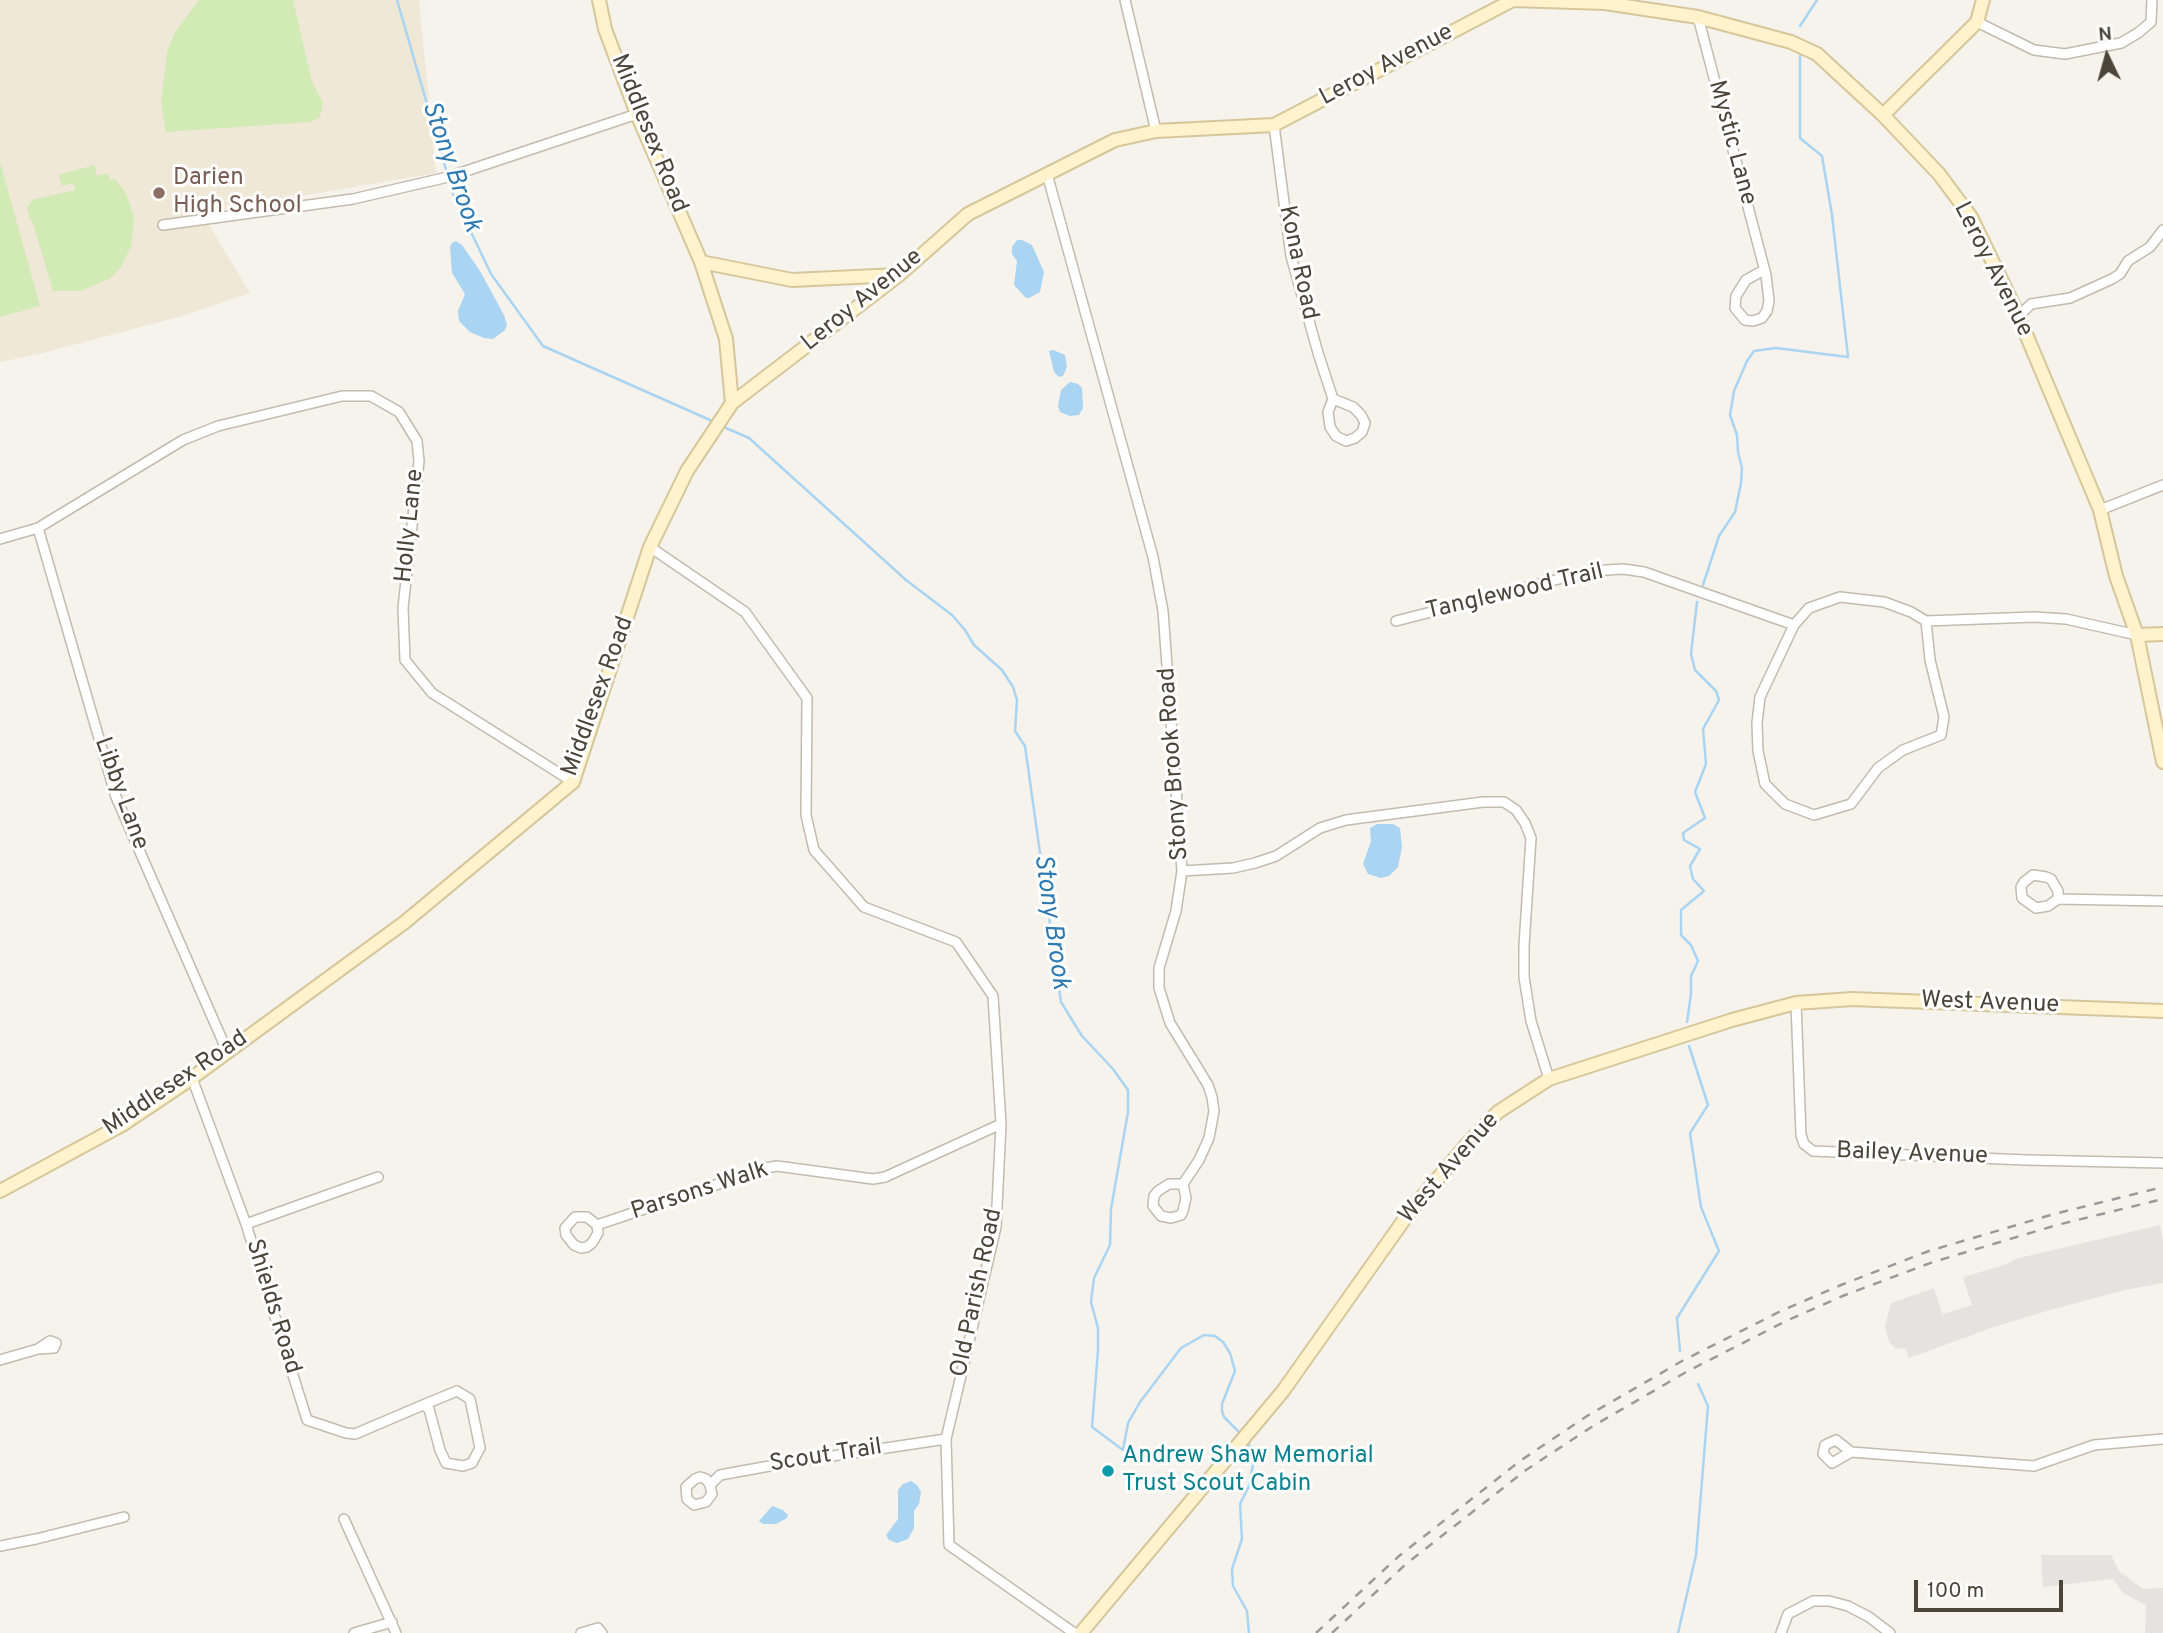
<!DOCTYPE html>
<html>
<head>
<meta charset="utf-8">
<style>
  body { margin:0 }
  #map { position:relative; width:2163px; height:1633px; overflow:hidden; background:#f6f3ec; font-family:Overpass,sans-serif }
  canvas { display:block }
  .north { position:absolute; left:2072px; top:21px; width:70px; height:70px; -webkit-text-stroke:5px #fff; paint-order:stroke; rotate:355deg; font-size:19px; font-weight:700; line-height:28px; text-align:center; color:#4b4439 }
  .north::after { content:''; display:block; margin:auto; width:24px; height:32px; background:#4b4439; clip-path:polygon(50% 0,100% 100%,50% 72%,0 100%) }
  .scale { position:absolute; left:1914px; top:1580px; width:149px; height:32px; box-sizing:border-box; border:4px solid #4b4439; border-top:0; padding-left:9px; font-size:21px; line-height:24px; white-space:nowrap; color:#4b4439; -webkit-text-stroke:5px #fff; paint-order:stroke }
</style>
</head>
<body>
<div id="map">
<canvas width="2163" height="1633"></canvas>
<div class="north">N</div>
<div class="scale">100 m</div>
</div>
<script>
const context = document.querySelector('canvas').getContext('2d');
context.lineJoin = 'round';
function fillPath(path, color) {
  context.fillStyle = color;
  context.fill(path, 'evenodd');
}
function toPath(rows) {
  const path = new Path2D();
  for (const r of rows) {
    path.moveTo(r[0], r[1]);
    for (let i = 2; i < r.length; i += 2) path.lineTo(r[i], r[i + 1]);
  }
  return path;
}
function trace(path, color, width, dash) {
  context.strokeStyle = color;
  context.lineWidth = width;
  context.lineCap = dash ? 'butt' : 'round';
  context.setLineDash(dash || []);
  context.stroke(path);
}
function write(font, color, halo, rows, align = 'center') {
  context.font = font + ' Overpass,sans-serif';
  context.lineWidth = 6;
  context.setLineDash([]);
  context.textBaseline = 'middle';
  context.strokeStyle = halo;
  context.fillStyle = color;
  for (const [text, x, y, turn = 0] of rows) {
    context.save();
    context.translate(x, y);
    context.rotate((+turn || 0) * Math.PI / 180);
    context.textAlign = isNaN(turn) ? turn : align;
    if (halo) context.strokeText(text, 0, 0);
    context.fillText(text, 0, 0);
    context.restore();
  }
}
const education = toPath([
  [0,0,419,0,436,173,202,213,250,293,186,315,43,353,0,362]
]);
const green = toPath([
  [199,0,293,0,312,82,323,103,320,117,311,122,166,132,161,103,167,52,174,34],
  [0,162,40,306,0,317],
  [94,165,97,176,108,173,110,180,115,179,126,193,134,217,131,246,120,269,109,279,81,291,53,291,32,220,30,220,27,208,32,200,75,190,73,183,62,186,59,175]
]);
const parking = toPath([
  [2160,1225,2163,1241,2163,1283,2125,1290,2050,1310,1991,1328,1909,1358,1905,1348,1896,1349,1889,1342,1885,1326,1891,1303,1934,1288,1945,1323,1943,1314,1972,1305,1963,1278,1967,1276,2007,1264,2015,1259],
  [2041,1555,2111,1555,2119,1571,2143,1589,2163,1588,2163,1633,2145,1633,2146,1605,2123,1593,2113,1579,2043,1587]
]);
const water = toPath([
  [1017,240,1022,240,1032,245,1044,272,1040,292,1029,298,1026,298,1014,285,1017,261,1012,254,1012,247],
  [456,241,462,245,480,271,504,315,507,325,505,330,493,339,484,338,470,332,459,321,458,311,465,294,452,273,450,247,452,243],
  [1053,350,1065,355,1067,367,1063,376,1059,377,1054,372,1049,351],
  [1070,382,1078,384,1082,388,1083,408,1079,415,1070,416,1060,412,1058,406,1061,390],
  [1377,824,1393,824,1400,828,1402,847,1398,867,1389,876,1381,878,1368,874,1363,864,1371,841,1370,828],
  [911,1481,917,1485,921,1492,919,1504,914,1511,914,1528,908,1539,897,1543,889,1540,886,1535,898,1519,898,1490,903,1484],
  [772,1506,783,1510,788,1515,787,1518,776,1524,763,1524,759,1521]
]);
const stream = toPath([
  [397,0,453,194,491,274,543,346,710,420],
  [1800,26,1817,0],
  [726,428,749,438,906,580,952,615,965,630,974,645,1002,670,1013,687,1017,700,1015,731,1025,746,1061,1002,1082,1036,1113,1069,1128,1090,1128,1112,1111,1209,1110,1245,1094,1278,1091,1302,1098,1328,1098,1350,1092,1427,1123,1450,1128,1423,1140,1402,1181,1348,1204,1335,1215,1336,1223,1342,1230,1353,1235,1371,1222,1404,1222,1411,1224,1417,1238,1431],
  [1703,585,1719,536,1735,512,1741,483,1742,468,1738,452,1737,435,1730,415,1734,391,1747,361,1754,351,1776,348,1848,357,1832,215,1822,156,1800,138,1800,55],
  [1687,1022,1691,994,1691,976,1698,961,1691,945,1681,935,1681,910,1704,891,1693,879,1690,866,1700,849,1684,840,1683,833,1705,818,1695,792,1706,764,1703,729,1719,700,1716,691,1695,670,1691,654,1697,602],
  [1680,1351,1677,1318,1719,1251,1701,1207,1690,1133,1708,1105,1689,1046],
  [1249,1633,1247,1611,1233,1586,1232,1569,1242,1539,1240,1504,1249,1486,1253,1465,1249,1444],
  [1678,1633,1696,1555,1708,1406,1698,1384]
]);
const street = toPath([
  [1125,0,1156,131],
  [1698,17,1766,275,1769,301,1767,311,1762,318,1753,321,1745,320,1735,308,1736,296,1746,280,1764,270],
  [1977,22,2034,50,2065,54,2121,43,2138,33,2151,22,2152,0],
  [1274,125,1291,256,1318,353,1333,399,1353,407,1361,415,1365,423,1362,432,1355,438,1346,441,1336,436,1330,427,1328,412,1333,399],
  [1047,174,1153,557,1163,611,1182,871,1176,911,1159,968,1159,988,1170,1023,1208,1085,1212,1097,1214,1111,1209,1138,1199,1160,1183,1184,1186,1198,1183,1211,1181,1215,1171,1218,1161,1216,1153,1206,1154,1196,1158,1191,1169,1184,1183,1184],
  [163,225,353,199,448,177,637,114],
  [2019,316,2031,304,2070,298,2112,279,2120,274,2128,261,2150,247,2163,230],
  [2100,510,2163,485],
  [38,528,116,797,227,1051],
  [0,539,38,528,183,440,218,426,342,396,371,396,399,412,417,441,419,461,403,608,405,660,432,693,573,782],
  [650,547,745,612,807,698,806,815,814,850,864,907,956,942,993,996,1001,1124,996,1227,946,1439,949,1545,1074,1633],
  [1396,621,1590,571,1623,569,1644,572,1794,625],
  [1926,621,1930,660,1944,717,1941,735,1903,750,1878,768,1851,804,1814,815,1785,804,1765,784,1758,751,1757,723,1760,697,1794,625,1809,608,1840,597,1884,602,1911,612,1926,621,2034,617,2066,619,2137,635],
  [1182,871,1233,868,1255,863,1276,856,1320,828,1346,820,1483,802,1504,802,1516,810,1525,823,1531,838,1524,946,1524,977,1531,1021,1549,1079],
  [2058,899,2058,891,2051,879,2046,877,2033,875,2024,882,2021,887,2022,898,2036,908,2048,906,2058,899,2163,901],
  [1796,1003,1801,1135,1804,1144,1813,1151,2026,1160,2163,1163],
  [192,1078,246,1224,307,1420,346,1433,355,1434,423,1405,429,1409,440,1450,446,1463,463,1466,472,1463,480,1448,470,1399,457,1391,423,1405],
  [246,1224,378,1177],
  [597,1225,587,1217,575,1217,565,1228,566,1235,574,1245,581,1248,587,1247,592,1243,598,1233,597,1225,766,1168,777,1166,873,1179,885,1177,1001,1124],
  [0,1360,38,1349,54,1348,56,1343,50,1341,38,1349],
  [1851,1452,1836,1440,1825,1445,1823,1454,1832,1463,1851,1452,2034,1466,2094,1445,2163,1439],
  [710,1485,706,1479,700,1477,695,1479,686,1487,687,1499,694,1505,706,1502,712,1494,710,1485,720,1475,786,1463,946,1439],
  [344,1519,396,1633],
  [0,1546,36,1539,124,1517],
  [354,1633,392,1622],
  [581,1633,598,1628,602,1633],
  [1781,1633,1788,1614,1813,1601,1829,1601,1848,1606,1869,1617,1890,1633]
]);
const secondary = toPath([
  [1883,115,1977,22,1983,0],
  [701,262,792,280,898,275],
  [732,403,899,275,968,214,1115,140,1156,131,1274,125,1513,0,1605,3,1698,17,1791,42,1817,54,1883,115,1939,174,1971,217,2015,308,2100,510,2116,576,2137,635,2163,762],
  [2137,635,2163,634],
  [0,1191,122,1125,192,1078,405,922,573,782,650,547,687,471,732,403,726,339,701,262,637,114,605,29,599,0],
  [1081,1633,1283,1391,1411,1210,1468,1143,1498,1112,1549,1079,1732,1020,1796,1003,1852,999,2163,1011]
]);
const rail = toPath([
  [1316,1633,1399,1556,1520,1461,1587,1416,1682,1361,1781,1311,1841,1285,1929,1251,2054,1214,2163,1187],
  [1332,1633,1406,1564,1526,1470,1593,1426,1688,1371,1786,1321,1845,1295,1933,1262,2057,1225,2163,1199]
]);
const markers = [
  [159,193,7,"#8d6e63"],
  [1108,1471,7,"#0f9aa8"]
];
const streetNames = [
  ["Leroy Avenue",1387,66,-28],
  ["Middlesex Road",648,134,68],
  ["Mystic Lane",1731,143,75],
  ["Kona Road",1297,263,78],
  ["Leroy Avenue",1992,270,63],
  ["Leroy Avenue",863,301,-39],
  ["Holly Lane",411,526,-84],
  ["Tanglewood Trail",1515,593,-13],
  ["Middlesex Road",599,697,-70],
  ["Stony Brook Road",1175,764,-94],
  ["Libby Lane",120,794,70],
  ["West Avenue",1990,1004,2],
  ["Middlesex Road",176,1084,-34],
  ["Bailey Avenue",1912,1155,2],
  ["West Avenue",1450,1169,-49],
  ["Parsons Walk",700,1192,-18],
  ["Old Parish Road",978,1293,-78],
  ["Shields Road",272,1307,73],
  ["Scout Trail",826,1457,-9]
];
const educationNames = [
  ["Darien",173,179],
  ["High School",173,207]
];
const cultureNames = [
  ["Andrew Shaw Memorial",1122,1457],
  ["Trust Scout Cabin",1122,1485]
];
const waterNames = [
  ["Stony Brook",450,167,71],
  ["Stony Brook",1050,922,82]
];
fillPath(education, '#efe8d6');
fillPath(green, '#d2eab5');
fillPath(parking, '#e5e3e0');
fillPath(water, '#a9d4f2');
trace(stream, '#a9d4f2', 2.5);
trace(street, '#c2bbae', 12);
trace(secondary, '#d6c79b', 16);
trace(street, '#fff', 9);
trace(secondary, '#fff3cd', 12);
trace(rail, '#9a9a9a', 2.5, [9, 9]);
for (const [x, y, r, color] of markers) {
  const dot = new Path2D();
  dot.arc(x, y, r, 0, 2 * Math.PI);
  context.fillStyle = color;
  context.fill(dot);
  trace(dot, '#fff', 2.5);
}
write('24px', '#4b4439', '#fff', streetNames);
write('24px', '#785e54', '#fff', educationNames, 'left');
write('24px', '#0d838f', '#fff', cultureNames, 'left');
write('italic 26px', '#2e7ab2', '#fff', waterNames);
</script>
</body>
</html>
